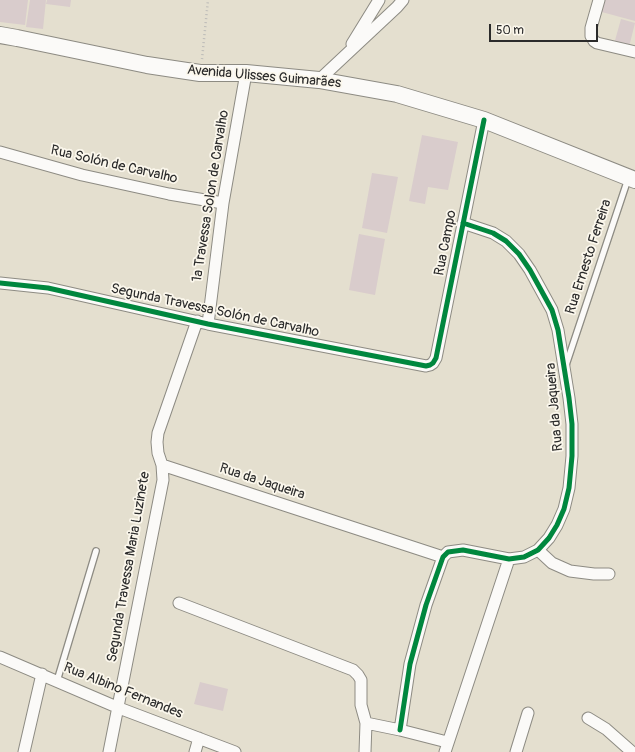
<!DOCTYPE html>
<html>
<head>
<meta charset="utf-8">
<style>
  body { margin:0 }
  #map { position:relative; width:635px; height:752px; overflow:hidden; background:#e4dfcf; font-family:Pangolin,sans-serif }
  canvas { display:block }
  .scale { position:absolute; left:489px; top:24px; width:109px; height:18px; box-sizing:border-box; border:2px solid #2b2b2b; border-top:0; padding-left:5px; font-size:12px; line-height:14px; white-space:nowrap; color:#2b2b2b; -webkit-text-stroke:3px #fbf7ec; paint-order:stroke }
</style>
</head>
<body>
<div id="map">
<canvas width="635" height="752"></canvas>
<div class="scale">50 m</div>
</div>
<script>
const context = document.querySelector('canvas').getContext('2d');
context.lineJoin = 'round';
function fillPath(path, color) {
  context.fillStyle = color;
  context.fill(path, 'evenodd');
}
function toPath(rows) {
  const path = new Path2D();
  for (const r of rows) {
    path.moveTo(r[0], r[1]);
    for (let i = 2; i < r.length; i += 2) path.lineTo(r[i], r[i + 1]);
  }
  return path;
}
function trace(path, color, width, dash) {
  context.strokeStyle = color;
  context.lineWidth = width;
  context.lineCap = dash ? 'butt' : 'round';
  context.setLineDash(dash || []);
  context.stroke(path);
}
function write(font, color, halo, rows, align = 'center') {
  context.font = font + ' Pangolin,sans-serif';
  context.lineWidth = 3.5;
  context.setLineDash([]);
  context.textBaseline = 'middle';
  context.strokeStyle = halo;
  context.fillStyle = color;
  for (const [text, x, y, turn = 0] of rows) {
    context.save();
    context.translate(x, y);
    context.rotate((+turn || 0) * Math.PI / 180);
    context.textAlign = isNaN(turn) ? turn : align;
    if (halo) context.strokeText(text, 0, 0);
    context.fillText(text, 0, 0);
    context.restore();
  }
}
const building = toPath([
  [0,0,28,0,25,25,0,22],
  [30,0,46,0,43,29,26,27],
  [47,0,71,0,70,7,46,4],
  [602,0,635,0,635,21,598,11],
  [621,19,635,23,629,47,614,44],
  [422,135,458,142,448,190,428,187,425,204,409,201],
  [372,173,398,177,387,233,362,228],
  [359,234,385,239,375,295,349,290],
  [200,682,228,689,223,711,194,704]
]);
const path = toPath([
  [202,59,208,0]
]);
const service = toPath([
  [566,365,628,179],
  [57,681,96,551]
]);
const minor = toPath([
  [599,0,591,28,591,36,594,41,597,43,635,52],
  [352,44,379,0],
  [319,80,397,7,403,0],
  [0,152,82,175,169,194,223,203],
  [0,283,48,288,208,324,426,366,430,365,433,363,436,358,484,120],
  [208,324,223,203,246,73],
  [162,465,443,557],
  [538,550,552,563,570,571,594,574,609,574],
  [179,603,353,670,358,675,361,680,361,705,366,723,365,752],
  [0,657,119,708,235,752],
  [588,718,606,729,632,752],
  [366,723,400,730,447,742],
  [400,730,410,664,426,605,443,557,448,552,463,550,509,559,524,557,538,550,549,538,557,525,564,509,569,488,572,456,572,424,569,398,558,330,552,310,530,270,519,254,506,241,493,233,463,223],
  [24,752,42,674],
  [109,752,163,480,162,465,158,453,157,442,158,433,197,321],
  [195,752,199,738],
  [445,752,509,559],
  [516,752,528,713]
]);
const secondary = toPath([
  [0,35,17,38,147,65,200,73,246,73,319,80,397,94,484,120,635,180]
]);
const cycleway = toPath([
  [0,283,48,288,208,324,426,366,430,365,433,363,436,358,484,120],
  [400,730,410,664,426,605,443,557,448,552,463,550,509,559,524,557,538,550,549,538,557,525,564,509,569,488,572,456,572,424,569,398,558,330,552,310,530,270,519,254,506,241,493,233,463,223]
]);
const streetNames = [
  ["Avenida Ulisses Guimarães",264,77,5],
  ["Rua Solón de Carvalho",114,165,13],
  ["1ª Travessa Solon de Carvalho",211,196,-81],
  ["Rua Campo",446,243,-79],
  ["Rua Ernesto Ferreira",589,257,-72],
  ["Segunda Travessa Solón de Carvalho",215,311,12],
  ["Rua da Jaqueira",555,407,-95],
  ["Rua da Jaqueira",262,482,18],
  ["Segunda Travessa Maria Luzinete",129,567,-80],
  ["Rua Albino Fernandes",123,691,22]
];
fillPath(building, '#d9cccc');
trace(service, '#8d8b83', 8);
trace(minor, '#8d8b83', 13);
trace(secondary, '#8d8b83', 18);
trace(path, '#bcbbb8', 2.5, [1, 3]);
trace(service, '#fbfaf8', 5.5);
trace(minor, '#fbfaf8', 11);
trace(secondary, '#fbfaf8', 16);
trace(cycleway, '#00873e', 5);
write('14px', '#2b2b2b', '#fbf7ec', streetNames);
</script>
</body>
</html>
